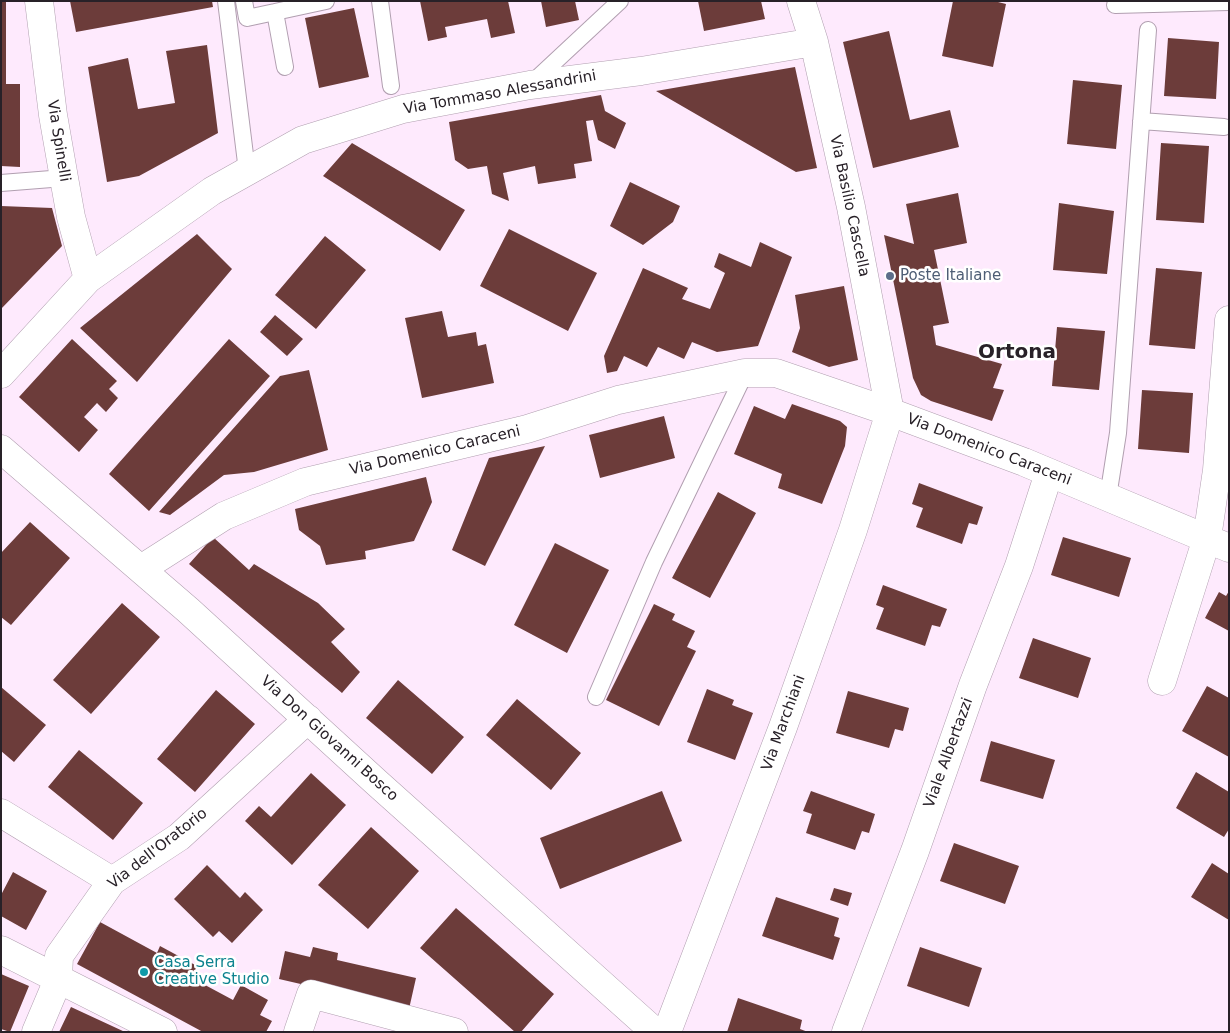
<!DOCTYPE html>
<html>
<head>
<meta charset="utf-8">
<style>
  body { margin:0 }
  #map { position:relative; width:1230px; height:1033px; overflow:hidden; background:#feeafd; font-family:"DejaVu Sans",sans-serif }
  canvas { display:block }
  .frame { position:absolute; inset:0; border:2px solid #282128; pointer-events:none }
</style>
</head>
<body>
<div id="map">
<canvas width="1230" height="1033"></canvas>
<div class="frame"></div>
</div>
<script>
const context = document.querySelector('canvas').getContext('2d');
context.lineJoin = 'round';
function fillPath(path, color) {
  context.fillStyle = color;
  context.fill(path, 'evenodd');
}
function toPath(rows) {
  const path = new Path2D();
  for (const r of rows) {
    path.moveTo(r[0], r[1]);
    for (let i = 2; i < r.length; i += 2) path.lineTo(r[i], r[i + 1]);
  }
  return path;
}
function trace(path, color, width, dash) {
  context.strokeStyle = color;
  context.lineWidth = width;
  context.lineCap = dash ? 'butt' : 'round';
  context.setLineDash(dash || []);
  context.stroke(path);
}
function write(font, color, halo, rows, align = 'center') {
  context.font = font + ' "DejaVu Sans",sans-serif';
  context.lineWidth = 5;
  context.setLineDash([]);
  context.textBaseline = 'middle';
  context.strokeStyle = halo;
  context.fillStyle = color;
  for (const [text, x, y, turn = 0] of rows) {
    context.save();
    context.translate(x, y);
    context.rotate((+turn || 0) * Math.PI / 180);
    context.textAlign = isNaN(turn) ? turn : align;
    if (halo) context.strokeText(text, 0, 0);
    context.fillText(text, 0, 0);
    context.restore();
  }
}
const building = toPath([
  [1,1,6,1,6,84,20,84,20,167,1,166],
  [70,1,212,1,213,7,76,32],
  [420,1,508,1,515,33,491,38,487,19,445,27,447,37,428,41],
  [541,1,575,1,579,20,546,27],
  [698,1,761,1,765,19,704,31],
  [953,1,994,1,1006,4,993,67,942,56],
  [354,8,369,77,319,88,305,18],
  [889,31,910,120,950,110,959,147,873,168,843,42],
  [1168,38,1219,42,1216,99,1164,96],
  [207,45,218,133,139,176,107,182,88,67,128,58,138,109,175,103,166,51],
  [795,67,817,168,796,172,656,91],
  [1073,80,1122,85,1116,149,1067,144],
  [601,95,605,111,626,123,615,149,598,140,593,120,586,121,592,161,574,164,576,178,538,184,535,166,503,173,509,201,492,194,487,166,468,169,455,160,449,122],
  [352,143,465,210,440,251,323,176],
  [1161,143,1209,146,1204,223,1156,220],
  [630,182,680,206,673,222,643,245,610,226],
  [958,193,967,243,934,250,949,323,933,326,936,345,1002,364,993,388,1004,390,992,421,931,401,921,395,913,378,884,235,914,244,906,204],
  [1059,203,1114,211,1107,274,1053,270],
  [1,206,52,208,62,246,1,309],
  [509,229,597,273,568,331,480,286],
  [197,234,232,269,137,382,80,328],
  [325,236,366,270,316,329,275,295],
  [760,242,792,257,758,346,717,352,692,342,684,359,658,347,647,367,624,356,617,371,607,373,604,356,643,268,688,288,682,299,710,309,725,273,714,267,719,253,751,267],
  [1156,268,1202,272,1195,349,1149,345],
  [844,286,858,360,829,367,792,352,800,328,795,295],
  [442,311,448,337,476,332,478,346,486,344,494,383,422,398,405,318],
  [275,315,303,339,287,356,260,332],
  [1057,327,1105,331,1099,390,1052,386],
  [72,339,117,381,109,389,118,398,106,412,97,403,84,417,98,430,79,452,19,397],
  [229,339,270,376,149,511,109,474],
  [309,370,328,450,254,472,224,475,170,515,159,512,280,376],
  [1142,390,1193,393,1189,453,1138,449],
  [792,404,840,421,847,427,845,446,822,504,778,488,782,474,734,454,754,406,785,419],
  [664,416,675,458,600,478,589,435],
  [545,446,485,566,452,550,489,458],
  [426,477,432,502,414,541,365,551,366,559,326,565,320,546,299,530,295,509],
  [919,483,983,507,977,525,969,523,962,544,916,527,923,508,912,504],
  [718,492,756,513,710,598,672,578],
  [30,522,70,558,11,625,1,617,1,553],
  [213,537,249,570,254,564,318,603,345,629,331,642,360,672,342,693,189,564],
  [1063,537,1131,558,1119,597,1051,575],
  [555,543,609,570,567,653,514,625],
  [883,585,947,609,940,627,932,625,925,646,876,629,884,608,876,605],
  [1229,591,1229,631,1205,618,1219,592,1226,596],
  [122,603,160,637,91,714,53,680],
  [654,604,675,614,672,620,695,631,687,647,696,651,659,726,606,700],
  [1033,638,1091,658,1078,698,1019,678],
  [398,680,464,737,432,774,366,718],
  [1207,686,1229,698,1229,757,1182,731],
  [1,687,46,725,14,762,1,751],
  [707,689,734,700,732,705,753,713,735,760,687,742],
  [216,690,255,724,195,792,157,759],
  [848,691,909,708,903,731,895,729,889,748,836,733],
  [517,699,581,753,551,790,486,735],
  [991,741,1055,760,1043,799,980,781],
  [79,750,143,803,113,840,48,787],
  [1196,772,1229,792,1229,829,1224,837,1176,808],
  [311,773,346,805,292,865,245,821,259,806,271,817],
  [662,791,682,841,560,889,540,838],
  [811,791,875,814,869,833,862,831,855,850,806,833,812,814,803,811],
  [371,827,419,871,368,929,318,885],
  [954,843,1019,866,1005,904,940,881],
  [1212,863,1229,874,1229,920,1191,897],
  [207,865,240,898,245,892,263,910,232,943,219,931,213,937,174,899],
  [13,872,47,891,26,930,1,916,1,895],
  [834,888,852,893,848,906,830,900],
  [776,897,839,918,834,936,840,938,833,960,762,936],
  [456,908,554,994,521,1032,515,1032,420,948],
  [100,922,157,953,160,946,197,966,192,978,233,1000,241,985,268,1000,260,1015,272,1021,266,1032,203,1032,77,964],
  [313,947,338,953,337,960,416,978,409,1009,279,979,285,951,310,957],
  [920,947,982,968,969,1007,907,986],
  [1,974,29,986,10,1032,1,1029],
  [738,998,802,1020,800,1029,808,1032,727,1032],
  [71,1007,125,1032,59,1032]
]);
const lane = toPath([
  [226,1,247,171],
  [244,1,247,18,275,12],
  [380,1,391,86],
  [1115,5,1229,2],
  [285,67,275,12,326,1],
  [532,83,620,1],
  [1141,121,1224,127],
  [1,183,64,178],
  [1108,497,1118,433,1148,30],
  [596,697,654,562,745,373]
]);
const street = toPath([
  [39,1,53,115,64,178,71,217,88,279],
  [1,374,88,279,212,191,303,140,403,109,530,85,641,71,814,42],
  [1,449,188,610,376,782,655,1032],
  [141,569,224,516,305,482,527,429,618,400,745,373,776,373,890,412,1024,462,1229,548],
  [1162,681,1207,538,1217,470,1229,320],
  [1,813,112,881],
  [1,950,163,1032],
  [36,1032,58,980,59,956,112,881,179,837,308,719],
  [298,1032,311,994,454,1032],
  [667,1032,783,727,853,530,890,412,851,207,814,42,801,1],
  [846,1032,915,851,973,685,1019,566,1049,473]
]);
const markers = [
  [890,276,5,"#5c6f8a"],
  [144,972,5,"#0f9aa8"]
];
const streetNames = [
  ["Via Tommaso Alessandrini",500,93,-10],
  ["Via Spinelli",58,141,81],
  ["Via Basilio Cascella",849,206,78],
  ["Via Domenico Caraceni",989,450,21],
  ["Via Domenico Caraceni",435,451,-13],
  ["Via Marchiani",784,723,-70],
  ["Via Don Giovanni Bosco",329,739,42],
  ["Viale Albertazzi",949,753,-70],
  ["Via dell'Oratorio",158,849,-38]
];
const serviceNames = [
  ["Poste Italiane",900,276]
];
const cultureNames = [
  ["Casa Serra",154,963],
  ["Creative Studio",154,980]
];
const districtNames = [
  ["Ortona",1017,353]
];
fillPath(building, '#6c3c3a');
trace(lane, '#b19fb0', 18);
trace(street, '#b19fb0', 29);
trace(lane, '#fff', 16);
trace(street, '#fff', 28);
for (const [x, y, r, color] of markers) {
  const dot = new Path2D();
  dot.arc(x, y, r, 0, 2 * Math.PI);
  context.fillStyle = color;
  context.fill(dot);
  trace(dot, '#fff', 2);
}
write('15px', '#282128', '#fff', streetNames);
write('15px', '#4e5e75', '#fff', serviceNames, 'left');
write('15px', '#0d838f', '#fff', cultureNames, 'left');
write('bold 20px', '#282128', '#fff', districtNames);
</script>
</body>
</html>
